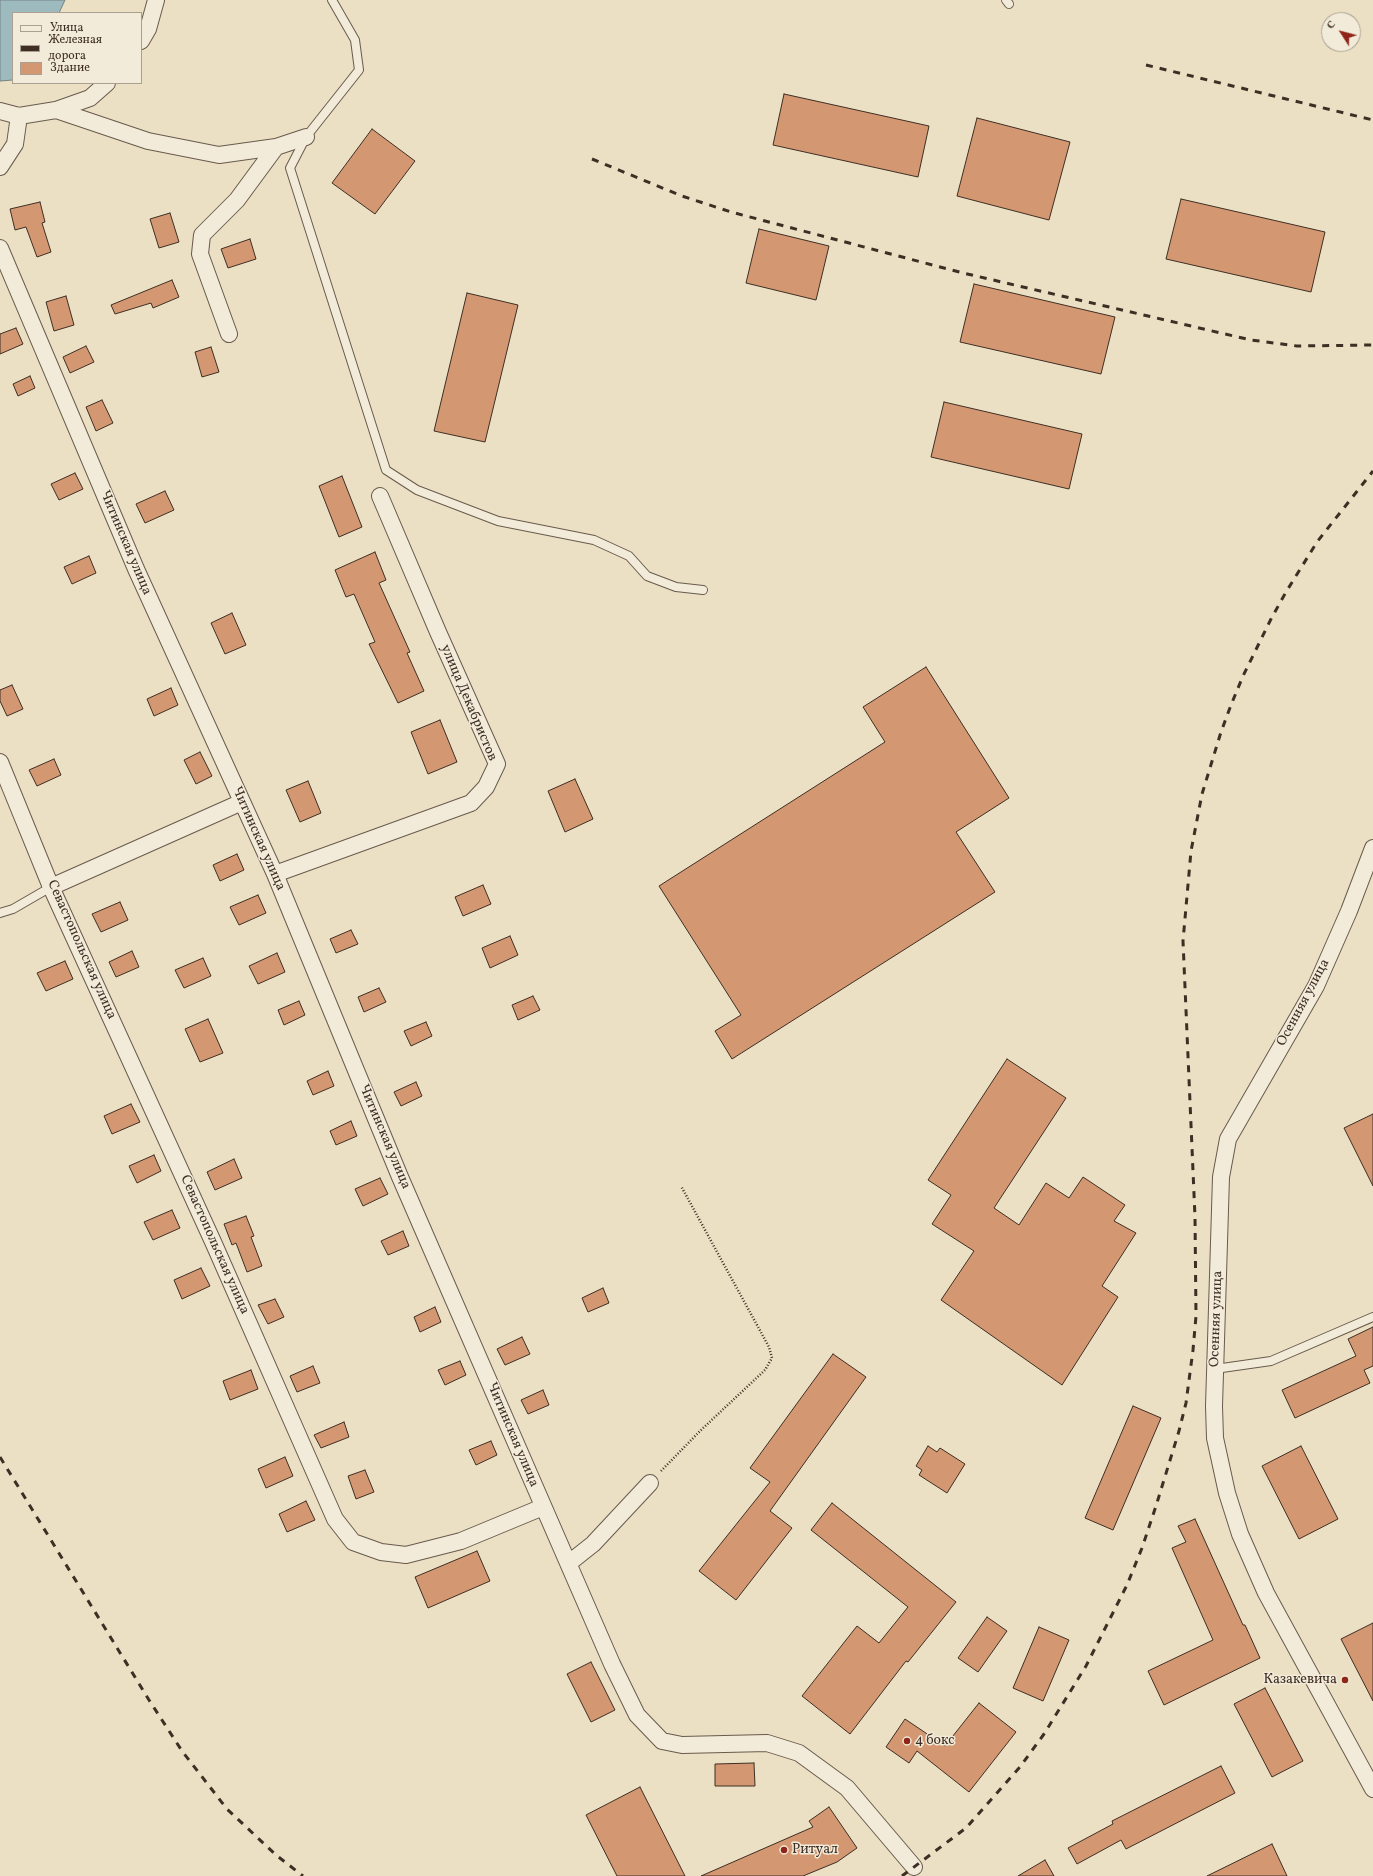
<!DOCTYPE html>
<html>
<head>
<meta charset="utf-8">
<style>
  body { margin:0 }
  #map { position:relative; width:1373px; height:1876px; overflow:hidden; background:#ebe0c4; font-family:Vollkorn,serif }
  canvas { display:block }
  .legend { position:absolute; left:12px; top:12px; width:130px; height:72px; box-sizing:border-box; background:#f2ebd9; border:1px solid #aa9f91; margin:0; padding:5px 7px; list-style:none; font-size:12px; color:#3e2e24 }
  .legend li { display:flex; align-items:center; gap:8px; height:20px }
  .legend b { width:20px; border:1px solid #aa9f91 }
  .north { position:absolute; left:1321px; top:12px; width:40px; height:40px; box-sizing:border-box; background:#f2ebd9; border:1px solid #aa9f91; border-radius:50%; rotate:306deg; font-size:11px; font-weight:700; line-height:16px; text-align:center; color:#3e2e24 }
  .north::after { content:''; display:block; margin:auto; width:14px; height:18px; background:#8f2418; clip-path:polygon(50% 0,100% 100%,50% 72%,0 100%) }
</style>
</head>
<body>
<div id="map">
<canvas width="1373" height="1876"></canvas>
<ul class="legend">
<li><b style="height:5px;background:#f2ebd9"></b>Улица</li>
<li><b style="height:5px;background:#3e2e24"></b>Железная дорога</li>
<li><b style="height:11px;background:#d39771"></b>Здание</li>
</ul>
<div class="north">С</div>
</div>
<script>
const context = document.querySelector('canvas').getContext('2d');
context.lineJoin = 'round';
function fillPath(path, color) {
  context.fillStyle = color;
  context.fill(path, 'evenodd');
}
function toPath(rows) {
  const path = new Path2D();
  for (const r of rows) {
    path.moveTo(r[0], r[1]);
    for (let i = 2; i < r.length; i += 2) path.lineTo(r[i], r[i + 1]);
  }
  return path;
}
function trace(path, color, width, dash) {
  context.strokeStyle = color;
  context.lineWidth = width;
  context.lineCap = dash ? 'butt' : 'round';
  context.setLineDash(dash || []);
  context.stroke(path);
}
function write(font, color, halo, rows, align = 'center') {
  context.font = font + ' Vollkorn,serif';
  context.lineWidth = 3;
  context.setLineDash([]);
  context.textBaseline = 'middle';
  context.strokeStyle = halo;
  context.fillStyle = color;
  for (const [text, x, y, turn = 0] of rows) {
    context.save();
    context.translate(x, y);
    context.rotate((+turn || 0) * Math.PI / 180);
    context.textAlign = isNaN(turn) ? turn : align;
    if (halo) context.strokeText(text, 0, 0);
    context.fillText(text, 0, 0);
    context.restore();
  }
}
const water = toPath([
  [0,0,65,0,59,13,13,13,13,80,0,81,0,0]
]);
const building = toPath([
  [784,94,929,126,918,177,773,145,784,94],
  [977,118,1070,142,1049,220,957,196,977,118],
  [372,129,415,161,375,214,332,183,372,129],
  [1181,199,1325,232,1311,292,1166,259,1181,199],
  [40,202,45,222,42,223,51,252,37,257,26,227,15,230,10,209,40,202],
  [170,213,179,242,159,248,150,219,170,213],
  [759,229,829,246,816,300,746,283,759,229],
  [250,239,256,259,228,268,221,249,250,239],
  [172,280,179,297,153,308,151,303,115,314,111,305,172,280],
  [974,284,1115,317,1101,374,960,342,974,284],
  [467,293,518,305,485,442,434,431,467,293],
  [66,296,74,325,54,331,46,302,66,296],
  [16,328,23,344,0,354,0,334,16,328],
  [86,346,94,362,70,373,63,357,86,346],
  [211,347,219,372,202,377,195,352,211,347],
  [30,376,35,388,18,396,13,384,30,376],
  [102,400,113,423,96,431,86,407,102,400],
  [944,402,1082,434,1069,489,931,457,944,402],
  [75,473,83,489,59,500,51,484,75,473],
  [342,476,362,527,339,537,319,486,342,476],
  [165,491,174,510,145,523,136,504,165,491],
  [375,552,386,580,379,583,410,652,407,653,424,691,398,703,369,644,375,642,354,594,346,597,335,570,375,552],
  [89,556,96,573,72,584,64,567,89,556],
  [232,613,246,645,225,654,211,623,232,613],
  [926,667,1009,798,956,832,995,892,732,1059,715,1031,741,1015,659,886,885,742,863,707,926,667],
  [12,685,23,709,7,716,0,701,0,690,12,685],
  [171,688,178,705,154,716,147,699,171,688],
  [440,720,457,762,428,774,411,732,440,720],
  [200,752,212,776,196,784,184,760,200,752],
  [54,759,61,775,37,786,29,770,54,759],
  [575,779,593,819,565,832,548,791,575,779],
  [308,781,321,813,300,822,286,790,308,781],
  [237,854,244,870,220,881,213,865,237,854],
  [483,885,491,904,463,916,455,897,483,885],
  [258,895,266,913,239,925,230,907,258,895],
  [120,902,128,920,101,932,92,914,120,902],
  [351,930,358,944,336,953,330,939,351,930],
  [510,936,518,955,490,968,482,948,510,936],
  [132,951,139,967,116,977,109,962,132,951],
  [277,953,285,972,258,984,249,966,277,953],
  [203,958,211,976,184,988,175,970,203,958],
  [65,961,73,979,46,991,37,973,65,961],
  [379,988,386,1002,364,1012,358,997,379,988],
  [533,996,540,1010,518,1020,512,1005,533,996],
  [299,1001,305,1015,284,1025,278,1010,299,1001],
  [208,1019,223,1053,200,1062,185,1029,208,1019],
  [426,1022,432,1036,411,1046,404,1031,426,1022],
  [1007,1059,1066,1098,994,1208,1019,1225,1046,1183,1069,1198,1083,1177,1125,1205,1114,1221,1136,1233,1102,1286,1118,1297,1062,1385,941,1300,974,1251,932,1224,951,1195,928,1180,1007,1059],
  [328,1071,334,1086,313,1095,307,1081,328,1071],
  [416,1082,422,1096,401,1106,394,1092,416,1082],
  [131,1104,140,1122,112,1134,104,1116,131,1104],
  [1373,1114,1373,1186,1344,1128,1373,1114],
  [351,1121,357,1136,336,1145,330,1131,351,1121],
  [154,1155,161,1171,137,1183,129,1166,154,1155],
  [234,1159,242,1178,215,1190,207,1172,234,1159],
  [380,1178,388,1194,363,1206,355,1189,380,1178],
  [172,1210,180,1228,153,1240,144,1222,172,1210],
  [246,1216,254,1236,251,1237,262,1266,247,1272,236,1243,232,1245,224,1224,246,1216],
  [403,1231,409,1246,388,1255,381,1241,403,1231],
  [201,1268,210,1286,182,1299,174,1280,201,1268],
  [603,1288,609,1303,588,1312,582,1298,603,1288],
  [275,1299,284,1317,268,1324,258,1305,275,1299],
  [435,1307,441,1322,420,1332,414,1317,435,1307],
  [1373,1327,1373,1366,1364,1370,1370,1383,1295,1418,1282,1390,1356,1356,1348,1339,1373,1327],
  [522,1337,530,1354,505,1365,497,1349,522,1337],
  [833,1354,866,1377,770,1511,792,1528,736,1600,699,1571,770,1482,750,1468,833,1354],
  [460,1361,466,1375,445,1385,438,1370,460,1361],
  [313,1366,320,1383,297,1392,290,1376,313,1366],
  [251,1370,258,1389,230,1400,223,1381,251,1370],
  [543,1390,549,1405,528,1414,521,1400,543,1390],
  [1133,1406,1161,1418,1113,1530,1085,1518,1133,1406],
  [344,1422,349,1437,321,1448,314,1435,344,1422],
  [491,1441,497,1455,476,1465,469,1450,491,1441],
  [928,1446,937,1452,940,1448,965,1464,947,1493,919,1475,922,1470,916,1466,928,1446],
  [1301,1446,1338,1519,1299,1539,1262,1466,1301,1446],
  [285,1457,293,1476,266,1488,258,1469,285,1457],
  [365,1470,374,1492,356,1499,348,1476,365,1470],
  [306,1501,315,1520,287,1532,279,1514,306,1501],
  [832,1503,956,1602,908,1662,906,1661,850,1734,802,1696,857,1626,879,1643,908,1607,811,1530,832,1503],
  [1195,1519,1243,1625,1245,1625,1260,1658,1164,1705,1148,1671,1213,1640,1172,1548,1186,1542,1178,1526,1195,1519],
  [477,1551,490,1581,428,1608,415,1577,477,1551],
  [987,1617,1007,1631,978,1672,958,1658,987,1617],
  [1373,1623,1373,1701,1341,1639,1373,1623],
  [1039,1627,1069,1640,1043,1701,1013,1688,1039,1627],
  [591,1662,615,1710,591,1722,567,1674,591,1662],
  [1265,1688,1303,1761,1272,1777,1234,1704,1265,1688],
  [979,1703,1016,1732,969,1792,917,1751,909,1763,886,1747,905,1719,945,1746,979,1703],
  [754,1763,755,1786,715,1786,715,1764,754,1763],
  [1221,1766,1235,1793,1126,1849,1121,1840,1077,1864,1068,1848,1113,1824,1112,1821,1221,1766],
  [640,1787,685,1876,617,1876,586,1815,640,1787],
  [829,1807,857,1848,837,1862,803,1876,701,1876,813,1827,809,1821,829,1807],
  [1272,1844,1287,1876,1207,1876,1272,1844],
  [1045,1860,1054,1876,1018,1876,1045,1860]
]);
const path = toPath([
  [661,1471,700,1431,765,1370,772,1358,769,1347,681,1186]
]);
const lane = toPath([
  [332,0,355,40,359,70,306,137,290,168,386,470,417,490,498,521,594,540,629,556,647,576,676,587,703,590],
  [1006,0,1009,4],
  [0,913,13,909,51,887],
  [1215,1369,1271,1361,1373,1317]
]);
const street = toPath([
  [141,41,148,29,156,0],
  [56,110,148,141,219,155,276,147,306,137],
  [0,111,19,116,56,110,90,98,107,83],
  [0,167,15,144,19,116],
  [0,248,136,569,275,874,400,1177,612,1664,637,1715,662,1741,682,1745,767,1743,799,1753,847,1788,914,1867],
  [229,334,200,254,202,235,237,200,276,147],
  [0,762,51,887,214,1244,335,1519,353,1542,381,1552,406,1555,461,1541,543,1507],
  [1373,848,1349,911,1316,986,1228,1139,1221,1177,1214,1406,1215,1438,1227,1493,1240,1534,1266,1593,1373,1789],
  [275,874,471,803,486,787,497,764,438,632,380,496],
  [51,887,242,802],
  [569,1563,593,1544,650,1483]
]);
const rail = toPath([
  [1146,65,1373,120],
  [592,159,682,196,731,212,963,273,1251,340,1297,346,1373,345],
  [0,1457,149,1700,182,1751,227,1809,276,1855,303,1876],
  [902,1876,966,1828,1020,1767,1044,1734,1086,1666,1127,1585,1142,1548,1156,1506,1179,1431,1186,1403,1193,1350,1196,1316,1195,1217,1183,941,1191,851,1202,794,1221,732,1231,705,1243,676,1271,619,1286,592,1317,542,1373,471]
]);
const markers = [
  [1345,1680,4,"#8f2418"],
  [907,1741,4,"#8f2418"],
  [784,1850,4,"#8f2418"]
];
const streetNames = [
  ["Читинская улица",125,543,67],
  ["улица Декабристов",468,703,67],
  ["Читинская улица",258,839,66],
  ["Севастопольская улица",81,950,66],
  ["Осенняя улица",1304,1003,-62],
  ["Читинская улица",384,1137,67],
  ["Севастопольская улица",214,1245,66],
  ["Осенняя улица",1217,1319,-88],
  ["Читинская улица",512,1435,67]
];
const poiNames = [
  ["Казакевича",1337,1680,"right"],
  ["4 бокс",915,1741],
  ["Ритуал",792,1850]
];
fillPath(water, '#9dbabf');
trace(water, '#778281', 1);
fillPath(building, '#d39771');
trace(building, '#3e2e24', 1);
trace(lane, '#695a4c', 10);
trace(street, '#695a4c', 18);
trace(path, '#3e2e24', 2.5, [1, 2]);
trace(lane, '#f2ebd9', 8);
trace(street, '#f2ebd9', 16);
trace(rail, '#3e2e24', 3, [7, 7]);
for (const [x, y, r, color] of markers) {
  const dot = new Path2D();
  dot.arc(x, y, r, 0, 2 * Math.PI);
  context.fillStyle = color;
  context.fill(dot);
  trace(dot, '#f2ebd9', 1.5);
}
write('14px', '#3e2e24', '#f2ebd9', streetNames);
write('14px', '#3e2e24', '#f2ebd9', poiNames, 'left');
</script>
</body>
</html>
